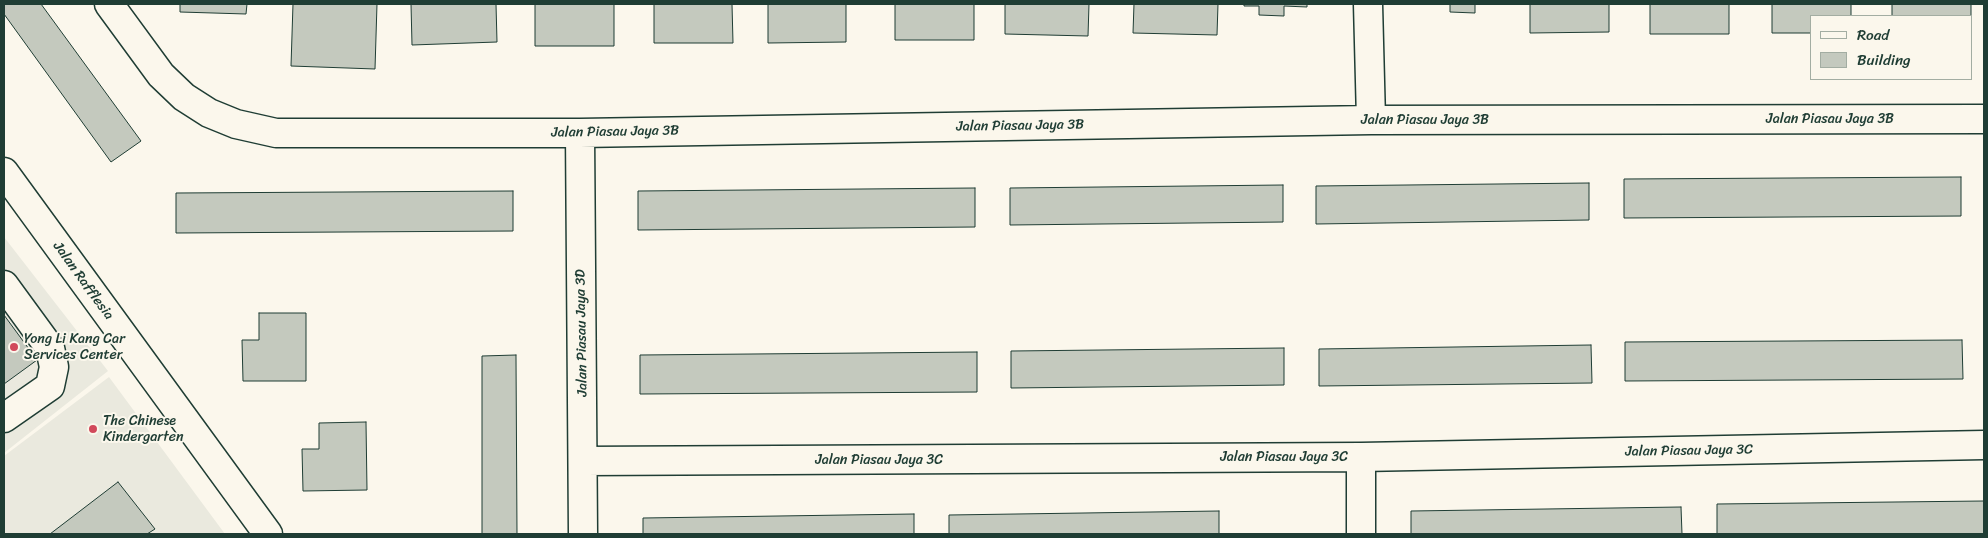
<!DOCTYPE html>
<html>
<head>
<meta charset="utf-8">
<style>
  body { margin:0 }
  #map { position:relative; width:1988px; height:538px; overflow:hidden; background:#fbf7ec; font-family:Sriracha,sans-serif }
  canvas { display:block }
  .frame { position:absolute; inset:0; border:5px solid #1f3d34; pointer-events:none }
  .legend { position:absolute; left:1810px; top:15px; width:162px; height:65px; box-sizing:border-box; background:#fbf7ec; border:1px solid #a3ada2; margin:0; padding:6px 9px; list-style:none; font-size:15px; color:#1f3d34 }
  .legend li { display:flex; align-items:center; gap:10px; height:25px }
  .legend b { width:25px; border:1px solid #a3ada2 }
</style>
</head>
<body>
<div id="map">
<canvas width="1988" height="538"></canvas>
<div class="frame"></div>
<ul class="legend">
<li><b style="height:6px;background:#fbf7ec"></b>Road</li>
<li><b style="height:14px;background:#c4c9be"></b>Building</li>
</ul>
</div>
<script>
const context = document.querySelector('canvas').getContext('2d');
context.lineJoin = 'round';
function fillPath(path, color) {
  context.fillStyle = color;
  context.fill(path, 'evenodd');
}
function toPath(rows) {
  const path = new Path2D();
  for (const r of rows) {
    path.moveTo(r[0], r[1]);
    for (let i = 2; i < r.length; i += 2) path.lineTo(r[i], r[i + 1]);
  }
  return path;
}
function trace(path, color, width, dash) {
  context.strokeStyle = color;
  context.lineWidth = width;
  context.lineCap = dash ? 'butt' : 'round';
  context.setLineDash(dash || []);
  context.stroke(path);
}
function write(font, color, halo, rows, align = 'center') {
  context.font = font + ' Sriracha,sans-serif';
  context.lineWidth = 4;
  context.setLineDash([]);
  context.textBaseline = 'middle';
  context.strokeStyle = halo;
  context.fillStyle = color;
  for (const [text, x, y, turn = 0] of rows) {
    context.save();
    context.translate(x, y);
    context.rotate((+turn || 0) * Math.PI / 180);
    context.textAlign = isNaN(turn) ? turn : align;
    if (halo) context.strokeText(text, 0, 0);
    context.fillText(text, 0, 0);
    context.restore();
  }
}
const built = toPath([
  [4,237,108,371,4,453],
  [109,377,225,534,4,534,4,456]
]);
const building = toPath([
  [4,4,41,4,141,141,111,162,4,14,4,4],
  [180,4,247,4,246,14,180,12,180,4],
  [293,4,377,4,375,69,291,66,293,4],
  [411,4,496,4,497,42,412,45,411,4],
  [535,4,614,4,614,46,535,46,535,4],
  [654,4,732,4,733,43,654,43,654,4],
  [768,4,846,4,846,42,768,43,768,4],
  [895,4,974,4,974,40,895,40,895,4],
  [1005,4,1089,4,1088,36,1005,34,1005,4],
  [1134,4,1218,4,1217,35,1133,33,1134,4],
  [1244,4,1307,4,1307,7,1284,6,1284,16,1259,15,1259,6,1244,6,1244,4],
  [1450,4,1475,4,1475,13,1450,12,1450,4],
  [1530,4,1609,4,1609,32,1530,33,1530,4],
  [1650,4,1729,4,1729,34,1650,34,1650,4],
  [1772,4,1851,4,1851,16,1812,16,1812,33,1772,33,1772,4],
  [1892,4,1971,4,1971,16,1892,16,1892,4],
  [1961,177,1961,216,1624,218,1624,179,1961,177],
  [1589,183,1589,220,1316,224,1316,186,1589,183],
  [1283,185,1283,222,1010,225,1010,188,1283,185],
  [975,188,975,227,638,230,638,191,975,188],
  [513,191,513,231,176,233,176,193,513,191],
  [259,313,306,313,306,381,243,381,242,340,259,340,259,313],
  [4,315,37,360,4,384,4,315],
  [1962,340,1963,379,1625,381,1625,342,1962,340],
  [1591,345,1592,383,1319,386,1319,349,1591,345],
  [1284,348,1284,385,1011,388,1011,351,1284,348],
  [977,352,977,392,640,394,640,355,977,352],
  [516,355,517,534,482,534,482,356,516,355],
  [366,422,367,490,303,491,302,449,319,449,319,423,366,422],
  [118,482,155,529,147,534,50,534,118,482],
  [1984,501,1984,534,1717,534,1717,504,1984,501],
  [1681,507,1682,534,1411,534,1411,511,1681,507],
  [1219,511,1219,534,949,534,949,515,1219,511],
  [914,514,914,534,643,534,643,518,914,514]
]);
const minor = toPath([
  [109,4,161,75,184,97,209,113,236,124,276,133,580,133,1371,120,1984,119],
  [1368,4,1371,120],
  [580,133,583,534],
  [4,172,268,534],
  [4,285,50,348,54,367,50,386,4,418],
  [1361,457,1361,534],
  [584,461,1361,457,1984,445]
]);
const markers = [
  [14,347,5,"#d1495b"],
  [93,429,5,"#d1495b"]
];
const streetNames = [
  ["Jalan Piasau Jaya 3B",1830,119],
  ["Jalan Piasau Jaya 3B",1425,120],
  ["Jalan Piasau Jaya 3B",1020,126,-1],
  ["Jalan Piasau Jaya 3B",615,132,-1],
  ["Jalan Rafflesia",83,281,54],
  ["Jalan Piasau Jaya 3D",582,333,-91],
  ["Jalan Piasau Jaya 3C",1689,451,-1],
  ["Jalan Piasau Jaya 3C",1284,457],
  ["Jalan Piasau Jaya 3C",879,460]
];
const poiNames = [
  ["Yong Li Kang Car",24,339],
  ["Services Center",24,355],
  ["The Chinese",103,421],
  ["Kindergarten",103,437]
];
fillPath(built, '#eae9de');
fillPath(building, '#c4c9be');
trace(building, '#1f3d34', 1);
trace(minor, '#1f3d34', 31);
trace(minor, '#fbf7ec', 28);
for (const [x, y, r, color] of markers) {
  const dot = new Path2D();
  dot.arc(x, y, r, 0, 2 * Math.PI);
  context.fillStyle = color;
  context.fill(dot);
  trace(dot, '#fbf7ec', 2);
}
write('14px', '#1f3d34', '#fbf7ec', streetNames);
write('14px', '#1f3d34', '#fbf7ec', poiNames, 'left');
</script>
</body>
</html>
